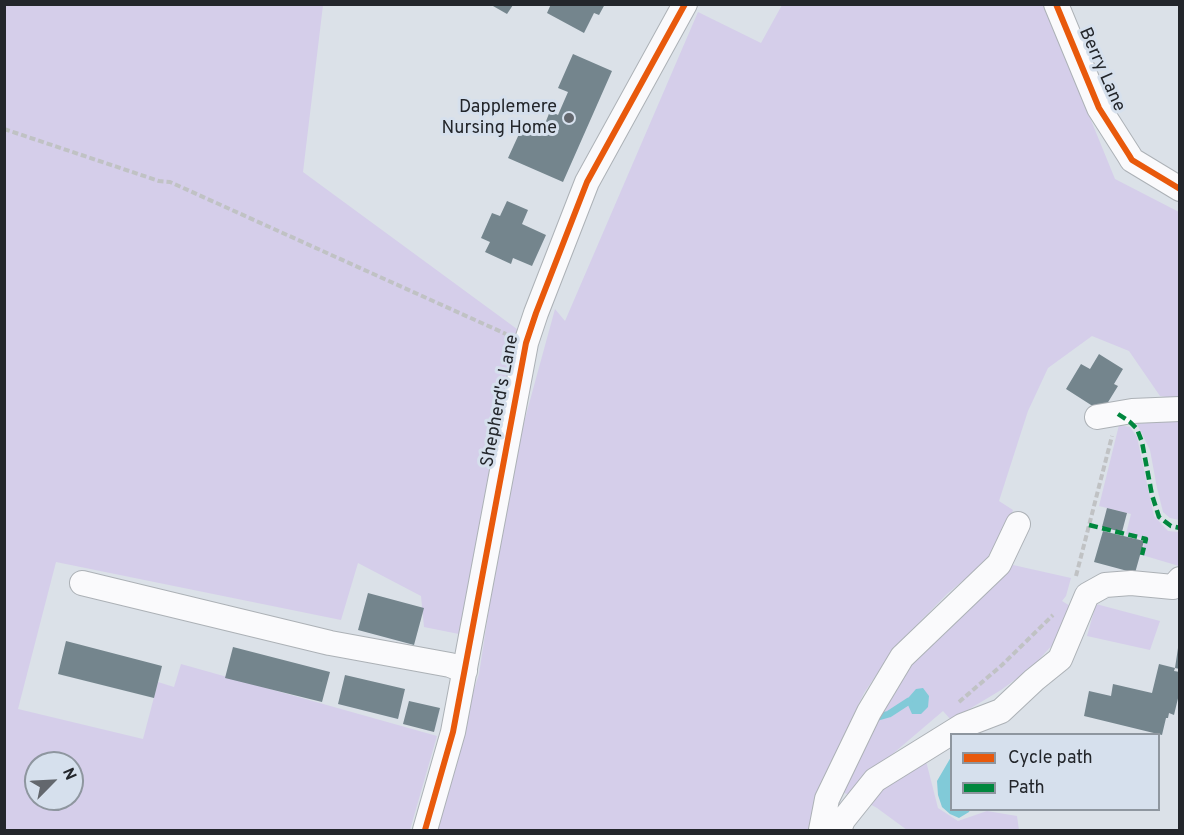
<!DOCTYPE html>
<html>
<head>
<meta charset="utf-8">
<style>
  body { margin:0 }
  #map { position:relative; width:1184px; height:835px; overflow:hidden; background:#dbe1e8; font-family:Overpass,sans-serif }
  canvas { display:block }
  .frame { position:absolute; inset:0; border:6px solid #23262b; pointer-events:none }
  .legend { position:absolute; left:950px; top:733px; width:210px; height:78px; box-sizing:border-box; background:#d6e0ed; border:2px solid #8e969f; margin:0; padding:8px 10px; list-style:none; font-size:18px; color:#23262b }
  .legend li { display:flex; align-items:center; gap:12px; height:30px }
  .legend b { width:30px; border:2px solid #8e969f }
  .north { position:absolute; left:24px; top:751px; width:60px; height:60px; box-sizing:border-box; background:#d6e0ed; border:2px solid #8e969f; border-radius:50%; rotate:66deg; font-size:16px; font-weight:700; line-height:24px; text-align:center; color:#23262b }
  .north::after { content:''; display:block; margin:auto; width:21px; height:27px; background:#63676d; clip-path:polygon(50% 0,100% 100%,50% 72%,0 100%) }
</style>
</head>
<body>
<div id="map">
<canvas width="1184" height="835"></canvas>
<div class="frame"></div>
<ul class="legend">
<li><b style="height:8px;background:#e8590c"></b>Cycle path</li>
<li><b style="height:8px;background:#00873e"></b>Path</li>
</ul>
<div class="north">N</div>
</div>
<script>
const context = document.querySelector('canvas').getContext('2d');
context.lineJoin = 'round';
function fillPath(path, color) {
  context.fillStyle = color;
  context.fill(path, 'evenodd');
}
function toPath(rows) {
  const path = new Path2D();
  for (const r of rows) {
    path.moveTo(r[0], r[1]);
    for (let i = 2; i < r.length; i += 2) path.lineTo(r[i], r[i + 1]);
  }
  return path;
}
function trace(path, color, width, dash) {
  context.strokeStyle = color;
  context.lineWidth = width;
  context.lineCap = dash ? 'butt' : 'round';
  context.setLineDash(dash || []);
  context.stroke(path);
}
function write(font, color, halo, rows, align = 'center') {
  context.font = font + ' Overpass,sans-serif';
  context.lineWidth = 6;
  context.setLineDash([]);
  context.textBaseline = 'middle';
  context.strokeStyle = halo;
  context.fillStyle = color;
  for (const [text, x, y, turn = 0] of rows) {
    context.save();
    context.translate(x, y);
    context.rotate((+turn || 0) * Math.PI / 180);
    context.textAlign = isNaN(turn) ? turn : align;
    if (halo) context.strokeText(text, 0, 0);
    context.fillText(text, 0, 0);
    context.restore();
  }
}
const green = toPath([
  [5,5,323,5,303,172,521,332,459,634,424,627,421,596,358,563,341,620,56,562,18,709,143,739,158,682,174,687,181,664,437,736,410,830,5,830],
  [36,763,72,763,72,799,36,799],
  [782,5,1044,5,1115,179,1179,212,1179,399,1160,396,1129,351,1092,336,1048,368,1028,411,999,501,1013,510,999,550,947,594,896,646,864,693,834,757,818,795,811,830,428,830,479,674,509,477,555,309,565,321,698,12,761,43],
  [1173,420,1179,421,1179,520,1170,518,1163,512,1157,488,1150,450,1137,424],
  [1119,425,1130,427,1137,437,1154,516,1168,531,1179,532,1179,566,1142,555,1145,539,1126,534,1131,514,1099,506],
  [1013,565,1071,578,1066,596,1062,601,1072,607,1057,640,1031,668,1001,690,951,720,943,711,882,763,926,761,938,808,958,821,987,811,1017,816,1019,830,907,830,877,808,857,797,841,792,900,677,955,617],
  [1096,604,1160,621,1150,650,1087,636]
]);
const water = toPath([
  [923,688,929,696,928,707,921,714,912,714,908,705,909,697,916,689],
  [951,757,952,810,970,810,969,812,959,818,950,814,942,807,938,795,937,781]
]);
const stream = toPath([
  [875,718,889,714,909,701]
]);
const building = toPath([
  [494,4,511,4,513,5,507,14,493,6],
  [551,4,605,4,599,15,594,13,584,33,547,13],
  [573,54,612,71,563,182,508,158,525,121,543,129,550,111,558,115,568,92,558,88],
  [507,201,528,210,522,224,546,235,532,266,513,258,511,264,485,252,490,242,481,238,492,213,500,216],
  [1099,354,1123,369,1114,384,1118,386,1102,412,1066,389,1081,364,1090,369],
  [1107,508,1127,513,1122,532,1102,527],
  [1103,531,1144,541,1135,573,1094,562],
  [368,593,424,608,414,645,358,630],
  [66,641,162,666,154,698,58,674],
  [233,647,330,672,322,702,225,678],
  [1178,648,1180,648,1180,669,1175,668],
  [1159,664,1175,668,1174,671,1180,672,1180,690,1174,715,1169,713,1168,718,1166,718,1162,735,1084,716,1089,691,1111,696,1113,684,1152,693],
  [345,675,405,689,398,719,338,704],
  [409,701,440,708,434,732,403,724]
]);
const path = toPath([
  [4,129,159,181,170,182,506,334],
  [1076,576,1112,436],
  [959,702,1002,665,1053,615]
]);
const minor = toPath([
  [1056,4,1099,108,1129,155,1132,160,1180,189],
  [1097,417,1132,411,1180,409],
  [82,583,330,643,450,665,465,671],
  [425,830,453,732,526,343,536,313,587,182,685,4],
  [821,830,827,799,869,712,902,657,999,564,1018,524],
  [839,830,843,820,875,780,962,726,1001,711,1034,680,1060,659,1087,595,1105,585,1131,583,1173,587,1180,579]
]);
const quiet = toPath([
  [1118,414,1130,422,1137,429,1142,442,1152,495,1159,517,1171,526,1180,528],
  [1089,525,1146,539,1142,555]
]);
const cycleway = toPath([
  [1056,4,1099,108,1129,155,1132,160,1180,189],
  [425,830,453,732,526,343,536,313,587,182,685,4]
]);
const markers = [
  [569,118,6,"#63676d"]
];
const streetNames = [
  ["Berry Lane",1101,70,66],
  ["Shepherd's Lane",501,401,-79]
];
const poiNames = [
  ["Dapplemere",557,108],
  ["Nursing Home",557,129]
];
fillPath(green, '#d5ceea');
fillPath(water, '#81cad8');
trace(stream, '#81cad8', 7);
fillPath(building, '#74858d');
trace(minor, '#acb1b6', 26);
trace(path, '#c0c2c4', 4, [6, 3]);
trace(minor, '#fafafc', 24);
trace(quiet, '#00873e', 4.5, [9, 4.5]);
trace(cycleway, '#e8590c', 6);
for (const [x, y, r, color] of markers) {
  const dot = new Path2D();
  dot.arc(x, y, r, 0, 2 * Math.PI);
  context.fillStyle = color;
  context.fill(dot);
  trace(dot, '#d6e0ed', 2);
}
write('18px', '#23262b', '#d6e0ed', streetNames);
write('18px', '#23262b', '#d6e0ed', poiNames, 'right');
</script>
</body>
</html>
